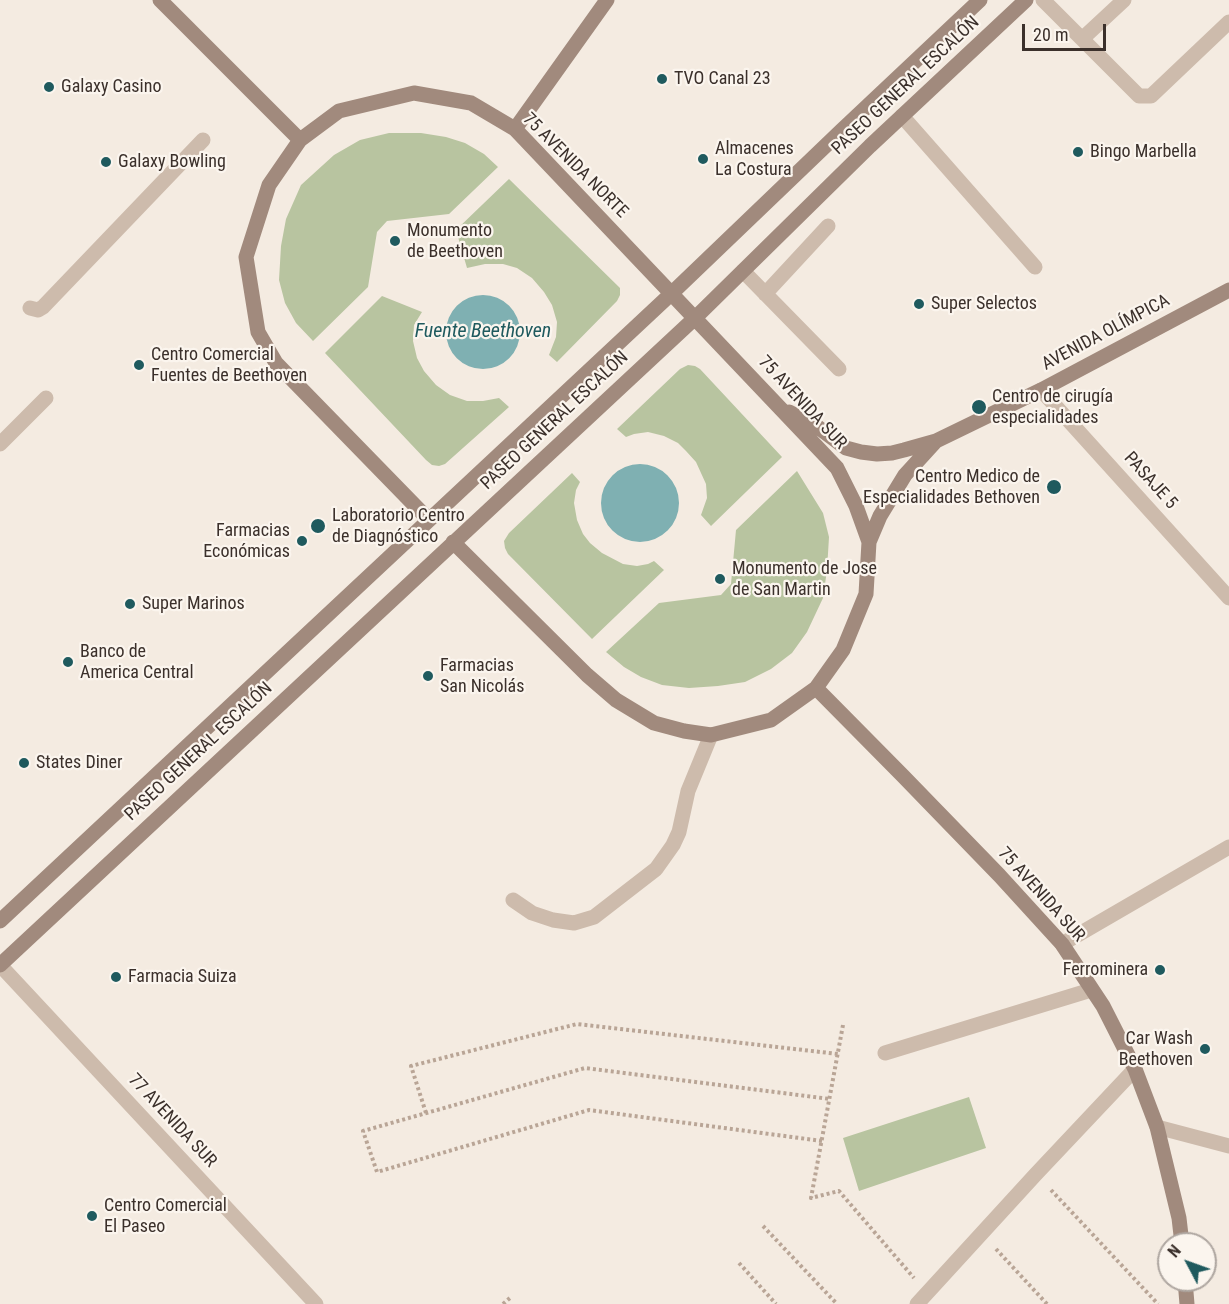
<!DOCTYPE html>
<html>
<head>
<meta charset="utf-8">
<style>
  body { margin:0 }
  #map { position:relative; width:1229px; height:1304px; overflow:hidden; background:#f4ebe1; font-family:"Roboto Condensed",sans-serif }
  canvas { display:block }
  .north { position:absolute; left:1157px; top:1232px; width:60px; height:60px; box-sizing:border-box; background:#fbf5ee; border:2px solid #aea6a0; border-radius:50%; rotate:311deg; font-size:16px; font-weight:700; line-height:24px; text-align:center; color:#3b302b }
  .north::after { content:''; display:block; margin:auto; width:21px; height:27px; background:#1f5a5e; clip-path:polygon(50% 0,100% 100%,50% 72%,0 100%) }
  .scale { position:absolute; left:1022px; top:24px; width:84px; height:27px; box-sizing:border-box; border:3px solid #3b302b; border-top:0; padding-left:8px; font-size:18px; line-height:21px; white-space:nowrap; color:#3b302b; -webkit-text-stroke:4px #fbf5ee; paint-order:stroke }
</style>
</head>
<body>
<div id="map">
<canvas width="1229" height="1304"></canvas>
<div class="north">N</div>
<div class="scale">20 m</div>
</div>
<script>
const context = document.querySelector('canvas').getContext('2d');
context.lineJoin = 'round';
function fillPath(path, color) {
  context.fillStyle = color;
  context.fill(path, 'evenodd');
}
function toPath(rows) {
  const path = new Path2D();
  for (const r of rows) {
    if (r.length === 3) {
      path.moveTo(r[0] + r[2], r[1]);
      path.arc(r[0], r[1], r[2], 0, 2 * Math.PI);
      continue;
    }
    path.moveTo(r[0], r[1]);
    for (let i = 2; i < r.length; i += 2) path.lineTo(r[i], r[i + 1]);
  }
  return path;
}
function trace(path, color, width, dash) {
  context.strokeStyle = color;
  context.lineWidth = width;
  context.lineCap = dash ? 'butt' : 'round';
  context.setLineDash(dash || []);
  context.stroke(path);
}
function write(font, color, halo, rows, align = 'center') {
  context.font = font + ' "Roboto Condensed",sans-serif';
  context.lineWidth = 4.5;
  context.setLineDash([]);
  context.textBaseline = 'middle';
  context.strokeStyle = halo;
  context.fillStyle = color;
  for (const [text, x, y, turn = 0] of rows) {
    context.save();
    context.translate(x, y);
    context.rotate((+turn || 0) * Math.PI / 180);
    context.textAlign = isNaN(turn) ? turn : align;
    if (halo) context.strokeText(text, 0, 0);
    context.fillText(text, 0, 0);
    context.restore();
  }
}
const green = toPath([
  [389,133,421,133,446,137,465,143,484,154,498,167,449,214,387,221,377,232,368,287,313,341,296,323,285,303,279,280,281,246,286,219,301,185,334,155,360,140],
  [509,179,620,288,620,295,617,301,557,362,549,355,556,337,557,322,552,305,544,292,532,278,517,268,503,264,485,264,467,268,456,230],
  [382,296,422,312,414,325,413,341,417,358,424,371,436,385,450,395,467,401,483,401,499,398,509,407,445,464,439,466,432,465,426,460,325,353],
  [688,365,695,366,700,369,782,457,711,526,701,515,707,498,706,484,696,462,686,451,678,443,664,436,648,432,634,434,626,437,617,429,680,369],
  [797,471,823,513,829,537,827,570,823,598,807,632,792,653,771,669,745,682,718,686,689,688,662,685,641,677,624,667,606,652,659,603,721,595,731,584,736,530],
  [572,473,580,482,576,490,574,503,577,520,583,534,590,543,602,553,623,564,637,566,648,564,654,561,664,570,592,639,508,554,505,548,504,541,509,533],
  [969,1097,986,1148,859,1191,843,1138]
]);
const water = toPath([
  [483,332,37],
  [640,503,39]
]);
const path = toPath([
  [843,1025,811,1198,839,1191,914,1278],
  [426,1113,411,1066,577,1024,838,1054],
  [822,1141,589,1110,377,1172,363,1131,585,1068,830,1099],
  [1051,1190,1158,1304],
  [763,1226,837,1304],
  [996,1249,1047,1304],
  [739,1263,776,1304],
  [503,1304,510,1298]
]);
const lane = toPath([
  [1043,0,1139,96,1151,96,1229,22],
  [1082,39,1124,0],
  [902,116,1035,267],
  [743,271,839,369],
  [765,294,828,226],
  [30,308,38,310,43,307,203,140],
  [513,900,532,913,553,920,574,923,594,917,656,869,673,845,679,832,688,791,711,735],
  [885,1053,1091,990]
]);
const street = toPath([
  [1041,390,1229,598],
  [0,444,46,398],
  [1062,944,1229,847],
  [0,965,316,1304],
  [1157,1127,1229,1146],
  [917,1304,1036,1174,1135,1069]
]);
const secondary = toPath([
  [160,0,300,140],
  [515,129,607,0],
  [789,412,815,425,846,448,861,452,877,454,892,453,904,450,936,441,1041,390,1229,290],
  [429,520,276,363,258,332,246,257,269,185,300,140,339,111,414,93,471,103,515,129,837,468,856,506,869,542,866,594,843,650,816,688,771,720,711,735,684,731,654,723,616,700,587,675,453,542],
  [869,542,880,516,905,475,936,441],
  [816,688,903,776,999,875,1062,944,1103,1006,1135,1069,1157,1127,1179,1218,1182,1244],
  [0,921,672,293,841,131,980,0],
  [0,965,695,318,870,146,1026,0],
  [1185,1280,1187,1304]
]);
const markers = [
  [662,79,6,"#1f5a5e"],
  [49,87,6,"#1f5a5e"],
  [1078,152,6,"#1f5a5e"],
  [703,159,6,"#1f5a5e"],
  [106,162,6,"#1f5a5e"],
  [395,241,6,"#1f5a5e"],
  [919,304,6,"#1f5a5e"],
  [139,365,6,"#1f5a5e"],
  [979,407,8,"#1f5a5e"],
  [1054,487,8,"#1f5a5e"],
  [318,526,8,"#1f5a5e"],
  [302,541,6,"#1f5a5e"],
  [720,579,6,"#1f5a5e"],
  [130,604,6,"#1f5a5e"],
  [68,662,6,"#1f5a5e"],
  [428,676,6,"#1f5a5e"],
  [24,763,6,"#1f5a5e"],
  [1160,970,6,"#1f5a5e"],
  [116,977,6,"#1f5a5e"],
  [1205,1049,6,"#1f5a5e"],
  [92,1216,6,"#1f5a5e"]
];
const poiNames = [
  ["TVO Canal 23",674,79],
  ["Galaxy Casino",61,87],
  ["Almacenes",715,149],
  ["La Costura",715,170],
  ["Bingo Marbella",1090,152],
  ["Galaxy Bowling",118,162],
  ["Monumento",407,231],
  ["de Beethoven",407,252],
  ["Super Selectos",931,304],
  ["Centro Comercial",151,355],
  ["Fuentes de Beethoven",151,376],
  ["Centro de cirugía",992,397],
  ["especialidades",992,418],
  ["Centro Medico de",1040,477,"right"],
  ["Especialidades Bethoven",1040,498,"right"],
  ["Laboratorio Centro",332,516],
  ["de Diagnóstico",332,537],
  ["Farmacias",290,531,"right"],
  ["Económicas",290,552,"right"],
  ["Monumento de Jose",732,569],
  ["de San Martin",732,590],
  ["Super Marinos",142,604],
  ["Banco de",80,652],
  ["America Central",80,673],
  ["Farmacias",440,666],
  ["San Nicolás",440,687],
  ["States Diner",36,763],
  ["Ferrominera",1148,970,"right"],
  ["Farmacia Suiza",128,977],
  ["Car Wash",1193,1039,"right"],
  ["Beethoven",1193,1060,"right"],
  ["Centro Comercial",104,1206],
  ["El Paseo",104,1227]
];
const streetNames = [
  ["PASEO GENERAL ESCALÓN",906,86,-43],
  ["75 AVENIDA NORTE",575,166,45],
  ["AVENIDA OLÍMPICA",1106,333,-28],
  ["75 AVENIDA SUR",802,403,47],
  ["PASEO GENERAL ESCALÓN",555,421,-43],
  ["PASAJE 5",1150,481,48],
  ["PASEO GENERAL ESCALÓN",199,752,-43],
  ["75 AVENIDA SUR",1041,895,48],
  ["77 AVENIDA SUR",172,1121,47]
];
const waterNames = [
  ["Fuente Beethoven",483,332]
];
fillPath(green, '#b8c4a0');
fillPath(water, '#7fb0b2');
trace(path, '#b9a596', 4, [3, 3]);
trace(lane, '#cdbbac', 15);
trace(street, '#cdbbac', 15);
trace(secondary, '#a18a7d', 15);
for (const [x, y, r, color] of markers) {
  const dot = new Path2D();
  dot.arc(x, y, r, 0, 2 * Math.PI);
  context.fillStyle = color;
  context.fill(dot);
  trace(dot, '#fbf5ee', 2);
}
write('18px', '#3b302b', '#fbf5ee', poiNames, 'left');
write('18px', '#3b302b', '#fbf5ee', streetNames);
write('italic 20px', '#1f5a5e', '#fbf5ee', waterNames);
</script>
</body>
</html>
